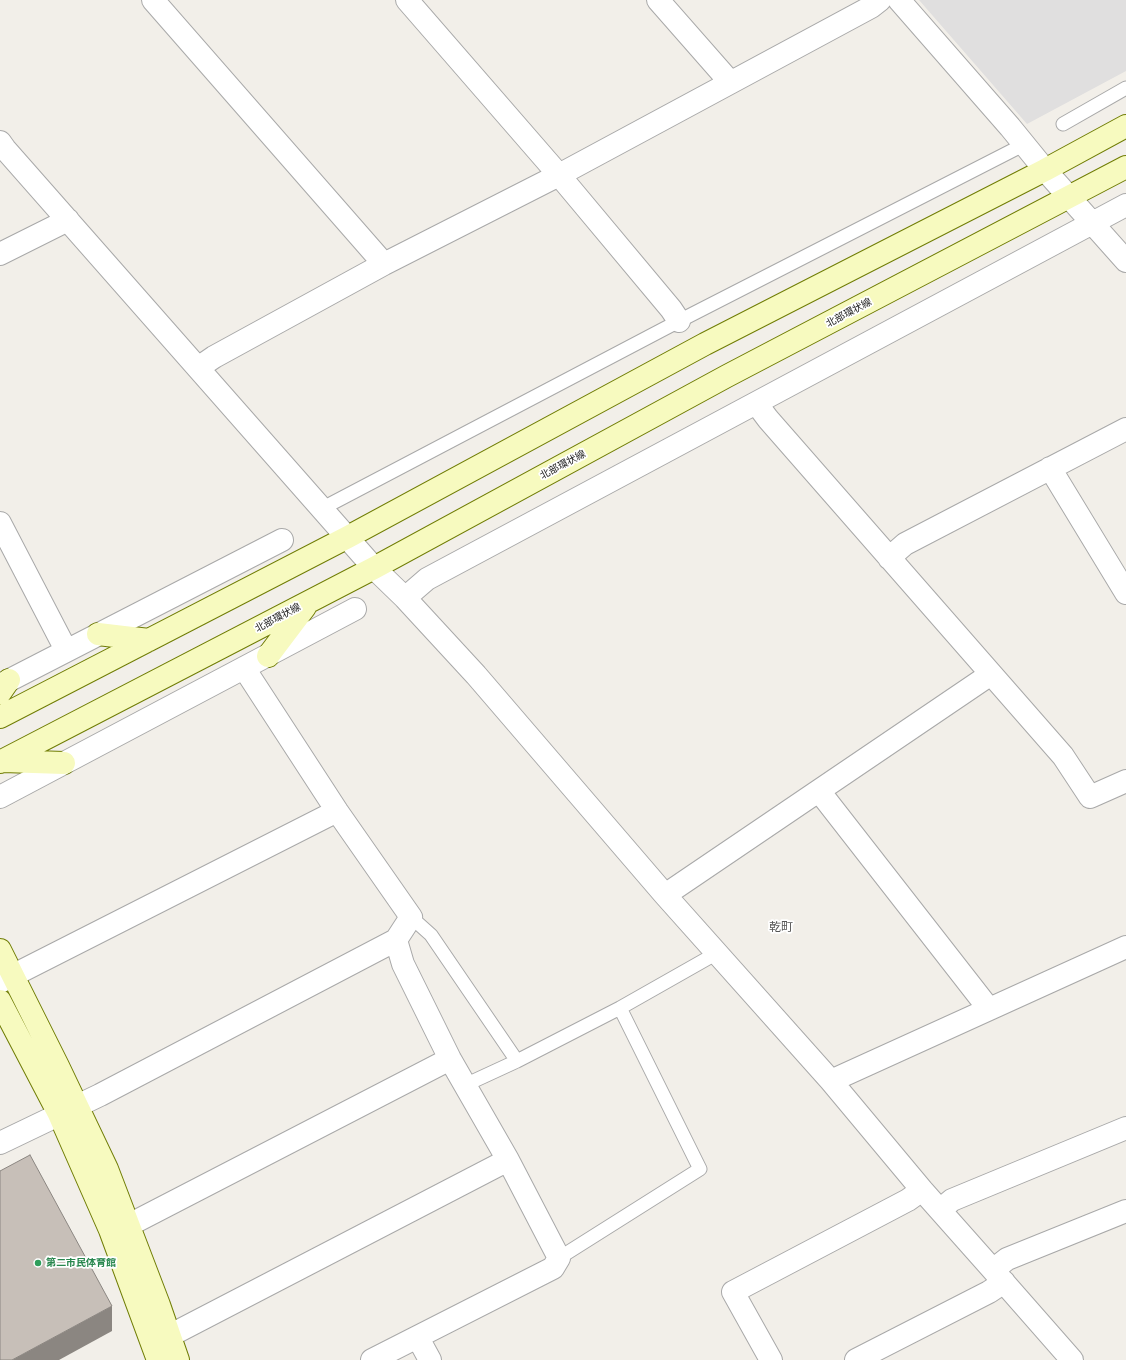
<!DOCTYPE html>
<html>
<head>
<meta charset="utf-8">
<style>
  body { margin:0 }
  canvas { display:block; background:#f2efe9 }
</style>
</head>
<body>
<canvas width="1126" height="1360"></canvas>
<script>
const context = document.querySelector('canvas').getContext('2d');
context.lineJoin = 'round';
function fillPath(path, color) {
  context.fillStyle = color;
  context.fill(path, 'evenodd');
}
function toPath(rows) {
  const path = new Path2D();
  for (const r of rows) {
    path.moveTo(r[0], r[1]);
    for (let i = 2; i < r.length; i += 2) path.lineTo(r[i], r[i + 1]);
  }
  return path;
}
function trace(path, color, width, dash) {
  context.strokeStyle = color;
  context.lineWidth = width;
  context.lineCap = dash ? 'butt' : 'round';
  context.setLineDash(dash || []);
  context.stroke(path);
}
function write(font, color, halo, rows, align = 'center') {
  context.font = font + ' "Noto Sans","Noto Sans JP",sans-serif';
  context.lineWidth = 3.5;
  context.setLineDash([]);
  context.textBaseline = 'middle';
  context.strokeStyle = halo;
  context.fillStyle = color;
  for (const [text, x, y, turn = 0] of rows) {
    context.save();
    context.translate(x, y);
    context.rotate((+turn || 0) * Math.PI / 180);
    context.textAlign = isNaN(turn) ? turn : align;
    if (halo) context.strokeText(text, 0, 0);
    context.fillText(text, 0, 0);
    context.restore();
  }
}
const residential = toPath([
  [919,0,1126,0,1126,71,1027,124]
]);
const lane = toPath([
  [1063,124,1126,88],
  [323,508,679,321,1025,144],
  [411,917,431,935,517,1061],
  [465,1085,517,1061,620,1008,717,953],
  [559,1258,700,1169,620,1008]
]);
const street = toPath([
  [153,0,384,264],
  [407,0,559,175,671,309,679,321],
  [658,0,730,82],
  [899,0,1010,127,1045,170,1126,261],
  [0,142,5,149,374,568,405,598,476,675,665,895,831,1081,922,1190,993,1270,1072,1360],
  [0,254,68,220],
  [198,368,214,357,384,264,559,175,871,7,880,0],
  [756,403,768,419,1063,756,1090,797,1126,781],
  [1050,468,1126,593],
  [0,523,66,650],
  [889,558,905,544,1126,429],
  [405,598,427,579,1126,205],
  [0,685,282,540],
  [819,791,989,1009],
  [0,797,355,609],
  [665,895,991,674],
  [0,982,337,811],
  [831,1081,1126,947],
  [0,1143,100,1095,396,940,411,917,337,811,244,668],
  [940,1210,952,1200,1126,1128],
  [129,1225,450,1059],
  [993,1270,1007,1259,1126,1211],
  [169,1336,508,1160],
  [418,1338,430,1360],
  [372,1360,553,1268,559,1258,508,1160,450,1059,403,964,396,940],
  [771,1360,733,1292,908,1200,922,1190],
  [856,1360,989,1292,1004,1282]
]);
const secondary = toPath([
  [98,634,149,640],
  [268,656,305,607],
  [0,693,9,680],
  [0,717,348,537,705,344,1045,170,1126,126],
  [3,761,64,763],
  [0,762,374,568,727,376,1126,167],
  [0,950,58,1066,107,1169,159,1305,178,1360],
  [0,1001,59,1114,110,1230,158,1360]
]);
const shadedWall = toPath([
  [112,1306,112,1331,59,1360,12,1360]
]);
const building = toPath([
  [30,1155,112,1306,12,1360,0,1360,0,1171,30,1155]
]);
const markers = [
  [38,1263,4,"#2e9e5b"]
];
const streetNames = [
  ["北部環状線",849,313,-28],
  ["北部環状線",563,465,-28],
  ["北部環状線",278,618,-28]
];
const leisureNames = [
  ["第二市民体育館",46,1263]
];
const quarterNames = [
  ["乾町",781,928]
];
fillPath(residential, '#e0dfdf');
trace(lane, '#a9a9a9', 15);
trace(street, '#a9a9a9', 24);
trace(secondary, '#707d05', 24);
trace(lane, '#fff', 13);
trace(street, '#fff', 22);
trace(secondary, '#f7fabf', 22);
fillPath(shadedWall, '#8b8681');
fillPath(building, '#c7bfb8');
trace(building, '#8b8681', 1);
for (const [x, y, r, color] of markers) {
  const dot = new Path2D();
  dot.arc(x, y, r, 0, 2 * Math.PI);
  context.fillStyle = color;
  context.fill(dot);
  trace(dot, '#fff', 1.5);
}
write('10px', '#222', '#fff', streetNames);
write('bold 10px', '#27864d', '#fff', leisureNames, 'left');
write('12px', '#555', '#fff', quarterNames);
</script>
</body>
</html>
